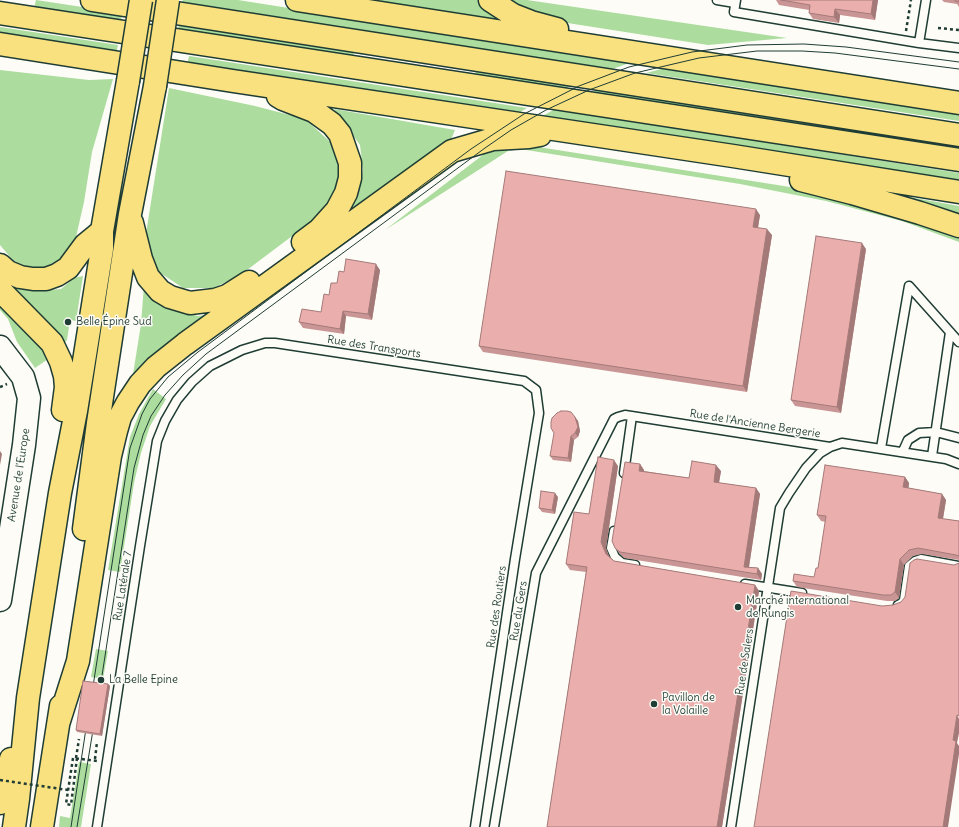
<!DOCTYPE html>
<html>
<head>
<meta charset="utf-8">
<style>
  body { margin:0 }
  canvas { display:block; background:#fdfcf7 }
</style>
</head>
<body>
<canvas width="959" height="827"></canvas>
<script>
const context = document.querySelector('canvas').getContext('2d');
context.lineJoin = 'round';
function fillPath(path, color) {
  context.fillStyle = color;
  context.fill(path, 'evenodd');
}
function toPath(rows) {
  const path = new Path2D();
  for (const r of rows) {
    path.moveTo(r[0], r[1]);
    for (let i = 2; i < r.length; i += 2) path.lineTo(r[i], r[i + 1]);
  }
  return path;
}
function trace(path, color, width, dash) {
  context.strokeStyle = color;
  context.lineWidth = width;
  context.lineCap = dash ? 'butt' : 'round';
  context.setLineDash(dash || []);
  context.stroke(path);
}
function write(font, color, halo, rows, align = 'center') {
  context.font = font + ' Delius,sans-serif';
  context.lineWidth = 3;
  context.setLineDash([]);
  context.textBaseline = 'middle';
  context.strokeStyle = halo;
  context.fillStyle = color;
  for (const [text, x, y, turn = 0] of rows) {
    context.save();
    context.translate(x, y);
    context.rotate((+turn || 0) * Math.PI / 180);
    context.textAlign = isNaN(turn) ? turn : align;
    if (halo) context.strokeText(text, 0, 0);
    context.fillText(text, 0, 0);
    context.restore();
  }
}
const green = toPath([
  [36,0,122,13,121,21,34,8],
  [183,0,238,0,632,62,607,71,182,2],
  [374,0,480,0,496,13,493,19],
  [503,0,527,0,787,38,708,45,542,19],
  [179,23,354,50,353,58,178,31],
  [0,27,118,45,116,54,0,35],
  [189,56,527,108,515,115,187,65],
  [669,67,959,112,959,121,646,73],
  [476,69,573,85,560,91,475,78],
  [0,70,89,80,113,79,92,152,84,202,76,237,60,260,46,268,33,268,20,265,11,258,0,245],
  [169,88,255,106,305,119,337,148,339,183,324,212,243,273,214,288,183,288,156,270,145,240],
  [601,89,959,143,959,152,584,95],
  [334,109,455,130,448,147,340,224,357,198,363,170,360,145],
  [555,109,959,173,959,182,541,117],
  [501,141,815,191,959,235,959,242,902,221,826,201,740,184,520,149,508,151,385,230],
  [876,191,959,206,959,219],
  [0,274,13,282,36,291,61,289,74,278,83,276,76,321,70,320,67,340,62,346],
  [144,285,158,300,174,310,198,316,222,313,131,387,141,324],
  [0,298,51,357,35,368,17,342,8,319,0,310],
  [153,389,166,399,150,426,141,453,134,483,120,572,108,570,130,437,139,414],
  [96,649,108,651,103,679,91,677],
  [79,762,91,764,81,827,59,827,60,816,70,818]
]);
const path = toPath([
  [938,28,959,30],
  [906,31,911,0],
  [0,387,7,384],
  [76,758,79,739],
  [77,758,71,805,66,804,73,758,97,761],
  [95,759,97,742]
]);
const lane = toPath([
  [717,0,735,3],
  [736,0,734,12,919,43,959,48],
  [919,43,926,0],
  [881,448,909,286,959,342],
  [903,451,908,440,919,433,936,432,959,438],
  [932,456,950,332],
  [624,473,632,416],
  [614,531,611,548,615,557,622,563,635,565],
  [745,584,802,593],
  [898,605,902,603,904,600,909,566,915,561,921,559,959,566],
  [97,827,140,546,157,441,165,421,177,400,192,382,210,366,242,350,265,343,275,343,524,381,536,390,539,413,515,559,475,827],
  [494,827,536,573,614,419,618,417,625,415,830,447,842,443,946,459,959,464],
  [731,827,780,508,789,493,806,468,820,453,830,447]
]);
const secondary = toPath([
  [0,347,23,377,29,398,24,445,0,600]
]);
const highway = toPath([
  [92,0,959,135],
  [297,0,959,103],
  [490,0,513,15,531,22,557,29],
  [0,13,959,160],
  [0,44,233,81,733,156,959,192],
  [278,96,283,99,314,111,332,124,340,134,350,163,350,178,346,193,337,210,319,230,303,242],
  [801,180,852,193,920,213,959,226],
  [132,223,141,259,148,277,160,291,170,297,190,303,215,300,227,296,249,282],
  [0,265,8,272,20,277,33,279,46,279,57,275,68,268,85,245,102,231],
  [0,290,52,343,61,362,65,376,66,387,63,410],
  [84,529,98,423,130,214,155,86],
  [59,721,78,661,110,456,116,431,120,417,128,402,140,384,156,367,185,344,452,151,493,139,529,137,540,135],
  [0,803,11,759],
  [14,827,18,799,28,698,60,493,76,411,102,249,102,231,128,81],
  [42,827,61,706]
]);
const tram = toPath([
  [92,693,130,448,142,414,150,399,168,377,198,352,471,149,524,114,579,86,629,67,692,52,747,45,804,44,846,47,959,62],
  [99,695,134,468,143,435,151,416,165,395,183,375,206,354,485,148,511,130,546,110,589,90,635,73,699,58,757,51,802,51,835,53,959,69],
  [71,827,87,722],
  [77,827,94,724]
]);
const pathBridge = toPath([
  [0,780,68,790]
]);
const highwayBridge = toPath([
  [128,81,141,0],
  [155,86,168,0]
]);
const wall = toPath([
  [776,0,878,0,875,20,840,15,839,23,813,19,809,13,809,10,779,5],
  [942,0,959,0,959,7,957,4,944,2],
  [760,215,758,228,772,235,747,392,483,352,479,346],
  [866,249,841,413,795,406,791,400],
  [380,270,372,320,346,316,344,334,303,328,299,322,321,312,329,295,344,272],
  [575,417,578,421,580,431,578,437,574,440,571,462,553,460,550,456],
  [640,464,644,470,644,471,689,478,721,471,719,483,756,488,760,494,749,567,758,568,762,574,761,580,624,558,620,554,615,548],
  [618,466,606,548,609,556,614,561,755,585,759,591,722,827,547,827,586,572,570,570,566,564,589,514],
  [905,477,909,483,908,488,942,494,946,500,943,519,959,521,959,560,922,554,913,556,904,565,899,598,895,601,887,601,797,587,793,581,814,577,818,568,826,522,821,521,817,515],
  [558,497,555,514,542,512,539,508],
  [108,684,110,686,102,736,77,732,76,730]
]);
const shadedWall = toPath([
  [873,0,878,0,875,20,871,14],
  [835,9,840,15,839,23,834,17],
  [756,209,760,215,757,233,753,227],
  [767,229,772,235,747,392,743,386],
  [862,243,866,249,841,413,837,407],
  [376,264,380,270,372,320,368,314],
  [343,311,346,316,344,334,340,329],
  [575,417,578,421,580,431,578,437,575,433],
  [571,436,574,440,571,462,568,458],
  [0,451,2,454,0,465],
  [614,460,618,466,606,548,610,560,606,554,601,542],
  [640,464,644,470,643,477,639,471],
  [716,465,721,471,718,488,714,482],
  [905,477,909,483,908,493,903,487],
  [756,488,760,494,748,573,744,567],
  [555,493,558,497,555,514,552,510],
  [942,494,946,500,942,524,938,518],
  [900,559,904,565,899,598,895,592],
  [758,568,762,574,761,580,757,574],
  [755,585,759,591,722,827,717,827],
  [108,684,110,686,102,736,100,734],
  [957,715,959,719,959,733,957,743,959,746,959,754,948,827,943,827,953,740]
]);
const building = toPath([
  [781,0,873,0,871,14,835,9,834,17,809,13,810,5,781,0],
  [955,0,959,0,959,2,955,1,955,0],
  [506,171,756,209,753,227,767,229,743,386,479,346,506,171],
  [816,236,862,243,837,407,791,400,816,236],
  [346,259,376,264,368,314,343,311,340,329,299,322,302,309,321,312,324,294,329,295,331,283,337,283,339,271,344,272,346,259],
  [561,411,567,411,571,412,575,417,578,427,575,433,571,436,568,458,550,456,554,433,551,428,551,422,552,418,557,413,561,411],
  [598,457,614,460,601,542,606,554,614,561,755,585,717,827,547,827,587,567,566,564,574,512,589,514,598,457],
  [692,461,716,465,714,482,756,488,744,567,758,568,757,574,620,552,615,548,612,541,625,462,640,464,639,471,689,478,692,461],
  [825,465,905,477,903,487,942,494,938,518,959,521,959,557,959,556,956,555,918,548,909,550,900,559,895,592,891,595,883,595,793,581,794,574,814,577,816,568,818,568,826,516,817,515,825,465],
  [541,491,555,493,552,510,539,508,541,491],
  [917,559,954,565,959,563,959,716,957,715,953,740,956,741,943,827,754,827,791,591,882,606,893,605,901,602,905,597,910,563,914,560,917,559],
  [83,681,108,684,100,734,76,730,83,681]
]);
const markers = [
  [68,322,4,"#1f3d34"],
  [738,607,4,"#1f3d34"],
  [101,680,4,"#1f3d34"],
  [654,704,4,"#1f3d34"]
];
const poiNames = [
  ["Belle Épine Sud",76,322],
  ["Marché international",746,601],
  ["de Rungis",746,614],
  ["La Belle Epine",109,680],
  ["Pavillon de",662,698],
  ["la Volaille",662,711]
];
const streetNames = [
  ["Rue des Transports",374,347,9],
  ["Rue de l'Ancienne Bergerie",755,424,9],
  ["Avenue de l'Europe",19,475,-81],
  ["Rue Latérale 7",123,586,-81],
  ["Rue des Routiers",497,607,-82],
  ["Rue du Gers",519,611,-81],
  ["Rue de Salers",745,662,-81]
];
fillPath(green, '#acdd9e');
trace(lane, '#1f3d34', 11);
trace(secondary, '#1f3d34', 25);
trace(highway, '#1f3d34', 25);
trace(path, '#1f3d34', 2.5, [3, 3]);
trace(lane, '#fdfcf7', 8);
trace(secondary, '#fdfcf7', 22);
trace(highway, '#fae180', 22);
trace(tram, '#1f3d34', 1);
trace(highwayBridge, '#1f3d34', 25, []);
trace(pathBridge, '#1f3d34', 2.5, [3, 3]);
trace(highwayBridge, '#fae180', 22);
fillPath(wall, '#c99695');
fillPath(shadedWall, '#a47a79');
fillPath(building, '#eaafad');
trace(building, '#a47a79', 1);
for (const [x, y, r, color] of markers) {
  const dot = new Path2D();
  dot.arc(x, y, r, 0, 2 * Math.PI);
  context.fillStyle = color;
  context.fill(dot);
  trace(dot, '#fdfcf7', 1.5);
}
write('11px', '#1f3d34', '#fdfcf7', poiNames, 'left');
write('11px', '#1f3d34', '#fdfcf7', streetNames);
</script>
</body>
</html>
